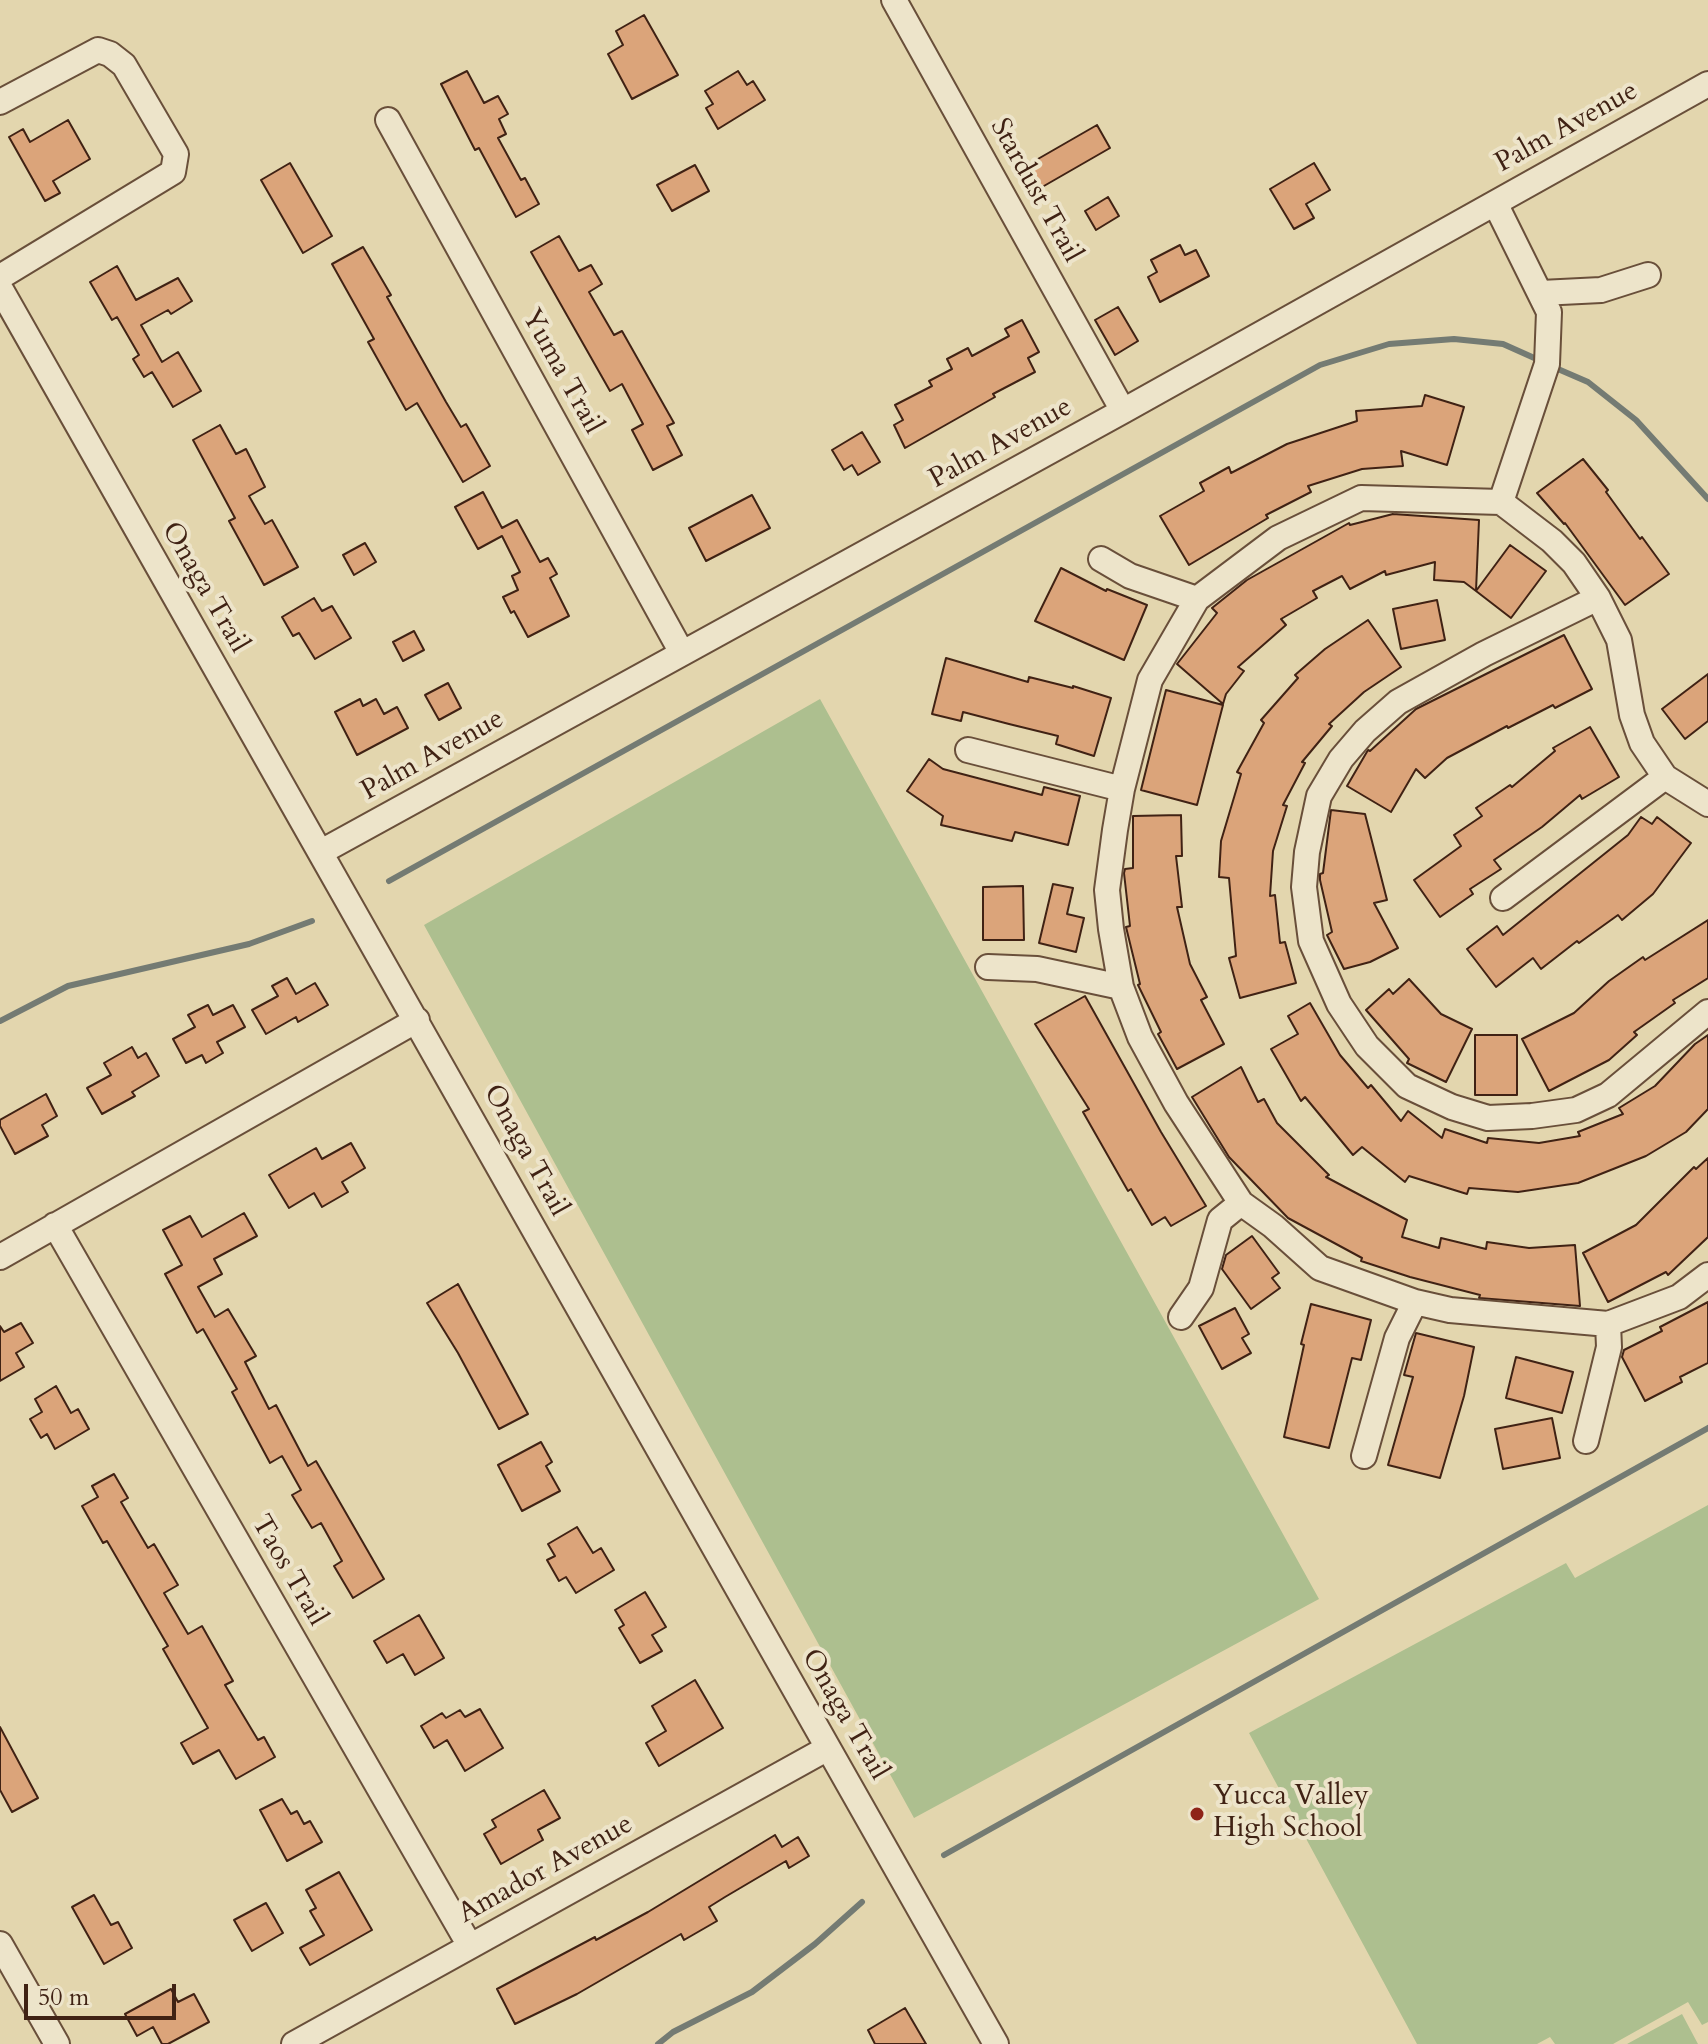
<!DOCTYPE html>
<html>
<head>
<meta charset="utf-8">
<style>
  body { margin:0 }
  #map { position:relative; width:1708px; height:2044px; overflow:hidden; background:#e3d6ae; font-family:Cardo,serif }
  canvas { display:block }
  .scale { position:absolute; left:24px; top:1984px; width:152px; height:36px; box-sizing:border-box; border:4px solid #402214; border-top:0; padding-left:10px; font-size:24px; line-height:28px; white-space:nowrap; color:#402214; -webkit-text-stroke:6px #ede4ca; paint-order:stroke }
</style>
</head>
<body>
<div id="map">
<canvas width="1708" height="2044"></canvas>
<div class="scale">50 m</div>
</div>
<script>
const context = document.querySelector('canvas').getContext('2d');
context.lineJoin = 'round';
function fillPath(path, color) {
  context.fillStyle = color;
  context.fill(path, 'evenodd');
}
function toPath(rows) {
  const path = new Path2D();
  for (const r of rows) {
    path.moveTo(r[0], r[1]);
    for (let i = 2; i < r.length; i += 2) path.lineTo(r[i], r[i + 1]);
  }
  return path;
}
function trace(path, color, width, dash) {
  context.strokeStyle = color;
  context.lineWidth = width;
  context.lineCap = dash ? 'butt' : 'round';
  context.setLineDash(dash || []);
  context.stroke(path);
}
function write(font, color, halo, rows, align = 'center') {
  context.font = font + ' Cardo,serif';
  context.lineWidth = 8;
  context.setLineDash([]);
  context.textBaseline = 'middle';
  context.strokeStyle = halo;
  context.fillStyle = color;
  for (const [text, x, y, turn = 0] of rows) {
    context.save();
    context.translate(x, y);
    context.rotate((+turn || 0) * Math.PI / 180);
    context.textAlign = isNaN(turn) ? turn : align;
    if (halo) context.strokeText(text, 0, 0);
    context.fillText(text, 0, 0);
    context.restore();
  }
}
const green = toPath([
  [820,699,1319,1599,914,1818,424,925],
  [1708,1505,1708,2022,1702,2025,1688,2002,1613,2044,1555,2044,1550,2037,1537,2044,1417,2044,1249,1733,1566,1563,1575,1578],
  [1682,2014,1698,2044,1627,2044]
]);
const stream = toPath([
  [1551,366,1588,382,1636,420,1708,499],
  [389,881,1320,365,1389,344,1454,339,1503,344,1541,361],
  [0,1021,68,986,249,944,312,921],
  [944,1855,1708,1428],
  [658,2044,673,2032,752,1992,815,1944,862,1902]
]);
const building = toPath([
  [644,15,678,75,632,99,608,54,623,45,616,31,644,15],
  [467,71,484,103,498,96,508,114,499,119,506,134,498,138,521,180,525,178,539,204,516,217,479,148,475,150,441,84,467,71],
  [738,71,747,85,753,81,765,100,718,129,706,108,713,104,705,91,738,71],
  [68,120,90,159,53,181,60,193,45,201,9,137,23,129,30,142,68,120],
  [1097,125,1110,148,1030,194,1017,171,1097,125],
  [290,163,332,236,303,253,261,180,290,163],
  [1314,163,1330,190,1306,204,1314,218,1294,229,1270,189,1314,163],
  [695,165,709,191,672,211,657,185,695,165],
  [1108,197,1119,216,1096,230,1085,211,1108,197],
  [559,236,579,271,591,265,602,284,589,292,614,335,622,331,674,423,667,426,682,455,653,470,632,430,643,424,622,384,610,391,531,252,559,236],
  [1180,245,1185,255,1196,250,1209,276,1160,302,1148,277,1157,272,1151,260,1180,245],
  [363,247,391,295,387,297,446,402,461,427,466,424,490,466,463,482,417,403,406,410,368,342,374,339,332,264,363,247],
  [117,266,136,300,178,278,192,301,171,314,168,310,141,325,162,362,178,352,201,391,173,407,152,372,144,377,133,359,139,355,117,317,112,320,90,282,117,266],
  [1118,307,1138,341,1115,355,1095,320,1118,307],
  [1022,320,1039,352,1028,358,1035,372,993,394,995,397,905,448,894,425,903,420,895,405,932,386,929,381,952,369,947,359,968,348,972,356,1009,336,1005,329,1022,320],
  [1425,395,1464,407,1447,465,1401,451,1403,466,1362,469,1308,486,1311,492,1266,515,1268,518,1189,565,1160,516,1204,491,1200,483,1229,467,1231,473,1287,444,1357,421,1356,411,1422,406,1425,395],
  [220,425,236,454,246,449,265,487,249,496,265,524,272,520,298,567,264,585,229,521,235,518,193,440,220,425],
  [862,432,880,462,858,475,852,465,844,470,832,450,862,432],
  [1583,459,1608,490,1606,492,1640,539,1642,537,1669,574,1625,605,1565,523,1564,524,1537,493,1583,459],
  [483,492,502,528,517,520,540,562,548,558,557,574,550,578,569,616,528,637,514,611,511,613,503,597,518,590,512,576,520,572,502,536,478,549,455,507,483,492],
  [752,495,770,528,706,561,689,528,752,495],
  [1393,514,1479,520,1476,591,1464,582,1434,580,1435,562,1386,575,1385,571,1350,589,1342,576,1313,591,1317,598,1281,619,1286,625,1238,667,1244,671,1226,694,1223,704,1177,664,1217,613,1212,608,1247,580,1349,523,1350,525,1393,514],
  [365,543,376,562,354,575,343,555,365,543],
  [1510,545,1546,571,1511,618,1476,591,1510,545],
  [1061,568,1106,591,1107,589,1147,605,1124,660,1035,621,1061,568],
  [314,598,322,611,332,606,351,638,315,659,299,633,293,636,282,617,314,598],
  [1437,600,1445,640,1401,649,1393,609,1437,600],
  [1368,620,1401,667,1364,692,1329,724,1332,726,1302,762,1305,763,1283,805,1287,806,1273,851,1270,896,1275,895,1280,943,1285,942,1296,983,1240,998,1229,958,1236,956,1229,878,1219,877,1221,841,1241,774,1237,772,1264,723,1261,720,1298,678,1295,675,1325,649,1368,620],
  [414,631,424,650,403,661,393,642,414,631],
  [1564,635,1592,689,1555,708,1553,705,1508,728,1507,726,1447,758,1425,778,1416,769,1391,812,1347,786,1368,750,1370,751,1416,709,1564,635],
  [946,658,1028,682,1029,677,1073,688,1073,686,1111,698,1094,756,1056,744,1058,736,1009,724,963,712,961,721,932,714,946,658],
  [1708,674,1708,721,1685,739,1662,709,1708,674],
  [448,683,461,708,439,720,425,695,448,683],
  [1166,690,1223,705,1197,805,1141,790,1166,690],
  [360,699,363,706,376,699,384,714,397,707,408,728,357,755,335,712,360,699],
  [1590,727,1619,777,1582,799,1580,795,1542,827,1494,860,1501,869,1470,889,1473,894,1440,917,1414,880,1461,846,1454,835,1482,816,1476,808,1510,785,1512,787,1555,751,1553,748,1590,727],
  [929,759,943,769,1042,795,1044,787,1080,796,1068,845,1015,832,1012,841,941,825,943,816,907,791,929,759],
  [1331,810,1365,814,1387,900,1374,903,1398,948,1370,962,1344,969,1327,935,1332,932,1320,880,1320,874,1323,873,1331,810],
  [1181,815,1182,856,1176,856,1182,907,1177,907,1190,964,1207,997,1201,1000,1224,1044,1177,1069,1158,1034,1161,1032,1138,985,1140,984,1126,927,1130,926,1124,873,1125,869,1133,868,1133,816,1181,815],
  [1641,817,1652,824,1657,817,1691,843,1653,894,1622,920,1618,915,1579,943,1577,941,1541,969,1533,958,1496,987,1467,949,1497,926,1503,935,1628,835,1641,817],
  [1053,884,1073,888,1067,914,1084,918,1076,952,1039,943,1053,884],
  [1023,886,1024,940,983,940,983,887,1023,886],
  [1708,920,1708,978,1673,1000,1675,1003,1634,1032,1637,1035,1609,1060,1549,1091,1522,1039,1574,1013,1609,981,1643,957,1645,960,1708,920],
  [287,978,296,994,315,983,328,1005,298,1022,296,1017,266,1034,252,1010,278,996,272,986,287,978],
  [1409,979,1441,1014,1472,1029,1446,1082,1407,1063,1409,1059,1366,1010,1389,989,1393,994,1409,979],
  [1085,996,1161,1132,1206,1206,1171,1226,1165,1217,1152,1225,1131,1189,1128,1191,1083,1112,1089,1109,1035,1024,1085,996],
  [1310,1003,1340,1055,1368,1088,1371,1085,1401,1121,1408,1111,1442,1138,1445,1129,1487,1143,1488,1138,1539,1143,1580,1136,1578,1132,1623,1114,1619,1108,1655,1086,1695,1044,1708,1035,1708,1109,1686,1132,1646,1156,1578,1183,1518,1192,1469,1188,1467,1194,1409,1176,1405,1182,1362,1147,1353,1155,1305,1097,1301,1101,1271,1049,1298,1034,1288,1016,1310,1003],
  [208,1005,213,1015,233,1005,245,1027,217,1042,223,1053,206,1063,202,1055,186,1063,173,1039,195,1027,188,1015,208,1005],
  [1475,1035,1517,1035,1517,1095,1475,1095,1475,1035],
  [132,1047,138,1058,146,1053,159,1076,132,1092,135,1096,102,1114,87,1088,111,1075,104,1063,132,1047],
  [1241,1067,1258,1102,1264,1099,1277,1123,1329,1175,1326,1177,1407,1220,1402,1237,1439,1248,1441,1238,1486,1249,1487,1242,1529,1248,1575,1245,1580,1306,1479,1298,1480,1295,1410,1277,1361,1261,1362,1258,1288,1218,1229,1157,1192,1097,1241,1067],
  [46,1094,57,1116,42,1125,48,1136,15,1154,0,1126,0,1120,46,1094],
  [351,1143,365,1168,342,1182,348,1192,322,1207,314,1193,289,1208,269,1175,316,1148,322,1159,351,1143],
  [1708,1158,1708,1237,1668,1275,1666,1272,1608,1302,1583,1253,1636,1225,1694,1167,1696,1169,1708,1158],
  [244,1213,257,1236,214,1259,222,1274,198,1287,215,1317,228,1309,256,1356,245,1362,269,1409,276,1405,308,1466,316,1461,384,1579,353,1598,334,1566,342,1561,321,1523,312,1528,292,1495,301,1490,282,1456,270,1463,232,1392,237,1389,203,1329,197,1333,165,1274,182,1265,163,1230,190,1216,202,1237,244,1213],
  [1252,1236,1279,1273,1272,1278,1280,1288,1251,1309,1222,1269,1226,1255,1252,1236],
  [458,1284,528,1414,499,1429,458,1353,427,1303,458,1284],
  [1708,1302,1708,1363,1680,1377,1682,1382,1645,1401,1622,1357,1624,1350,1662,1331,1660,1327,1708,1302],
  [1311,1304,1371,1320,1361,1360,1352,1358,1329,1448,1284,1437,1304,1345,1301,1344,1311,1304],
  [1235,1308,1249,1334,1242,1338,1251,1353,1222,1369,1199,1326,1235,1308],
  [21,1323,33,1343,16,1353,24,1367,0,1381,0,1326,4,1332,21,1323],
  [1416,1333,1474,1347,1464,1396,1440,1478,1388,1465,1413,1377,1404,1375,1416,1333],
  [1516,1357,1573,1372,1562,1413,1506,1398,1516,1357],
  [56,1386,71,1413,78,1409,89,1429,55,1449,47,1434,41,1438,30,1419,42,1412,35,1399,56,1386],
  [1552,1418,1560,1458,1503,1469,1495,1429,1552,1418],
  [541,1442,552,1462,546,1466,560,1491,522,1511,498,1465,541,1442],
  [114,1474,128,1498,121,1502,148,1548,154,1544,178,1585,164,1593,188,1634,202,1626,233,1681,225,1685,258,1740,264,1737,275,1757,236,1779,219,1750,193,1764,181,1743,208,1728,163,1649,168,1646,107,1541,103,1543,82,1506,98,1497,92,1486,114,1474],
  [577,1527,593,1553,601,1548,614,1570,576,1593,566,1577,559,1581,547,1560,555,1556,548,1544,577,1527],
  [645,1592,666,1627,652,1635,662,1651,640,1663,619,1628,624,1625,615,1610,645,1592],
  [419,1615,444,1658,415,1675,403,1654,387,1663,374,1641,419,1615],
  [695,1680,723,1728,659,1766,646,1743,666,1731,652,1706,695,1680],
  [480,1709,503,1748,465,1771,447,1740,434,1748,421,1726,442,1713,446,1718,460,1710,465,1717,480,1709],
  [0,1727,38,1798,12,1812,0,1790,0,1727],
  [544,1790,560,1818,538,1830,543,1840,501,1864,484,1834,496,1827,492,1820,544,1790],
  [282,1799,291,1814,297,1811,304,1824,310,1821,322,1842,287,1861,260,1810,282,1799],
  [775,1835,782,1847,798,1837,809,1856,789,1868,786,1861,725,1897,709,1907,717,1921,684,1940,681,1934,577,1994,515,2024,497,1989,595,1937,596,1940,648,1912,775,1835],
  [339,1872,372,1930,310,1965,300,1948,324,1935,310,1911,316,1908,306,1890,339,1872],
  [94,1895,111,1925,118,1922,132,1948,104,1964,72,1907,94,1895],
  [266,1903,283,1933,252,1951,234,1920,266,1903],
  [171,1989,178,2002,194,1994,209,2022,168,2044,162,2044,153,2027,137,2036,125,2014,171,1989],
  [905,2008,926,2044,875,2044,868,2030,905,2008]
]);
const minor = toPath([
  [894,0,1123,411],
  [0,102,98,50,110,54,124,65,176,154,173,172,0,277],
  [388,120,682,653],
  [1495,203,1549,312,1547,364,1501,502,1552,541,1574,563,1598,598,1619,640,1632,715,1642,743,1665,777,1708,804],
  [0,288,996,2044],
  [1541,293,1601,290,1648,275],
  [1501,502,1361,498,1278,538,1197,599,1150,680,1122,789,1115,830,1107,890,1111,929,1121,987,1140,1037,1176,1103,1241,1203,1273,1226,1320,1268,1415,1302,1450,1310,1608,1324],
  [1101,559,1130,576,1197,599],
  [1598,598,1484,654,1398,702,1365,731,1341,759,1319,796,1307,852,1304,887,1311,941,1339,1004,1367,1046,1407,1086,1452,1107,1488,1118,1532,1116,1576,1110,1608,1095,1708,1012],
  [968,750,1122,789],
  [321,852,1123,411,1708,84],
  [1503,898,1665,777],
  [988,967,1037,969,1121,987],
  [55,1225,470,1946],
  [0,1257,417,1020],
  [1181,1317,1201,1288,1220,1220,1241,1203],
  [1586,1441,1609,1347,1608,1324,1679,1297,1708,1275],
  [1364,1456,1397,1338,1415,1302],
  [0,1944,57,2044],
  [294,2044,828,1748]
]);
const markers = [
  [1197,1814,8,"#8f2418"]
];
const streetNames = [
  ["Palm Avenue",1567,128,-29],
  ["Stardust Trail",1035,191,61],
  ["Yuma Trail",561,372,61],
  ["Palm Avenue",1001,444,-29],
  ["Onaga Trail",204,588,60],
  ["Palm Avenue",433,756,-29],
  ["Onaga Trail",525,1151,61],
  ["Taos Trail",288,1571,60],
  ["Onaga Trail",844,1715,60],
  ["Amador Avenue",546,1870,-29]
];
const poiNames = [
  ["Yucca Valley",1213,1798],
  ["High School",1213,1830]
];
fillPath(green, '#adbf8f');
trace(stream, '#747b73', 6);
fillPath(building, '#dba47a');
trace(building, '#402214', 2);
trace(minor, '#694f3a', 28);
trace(minor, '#ede4ca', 24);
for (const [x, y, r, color] of markers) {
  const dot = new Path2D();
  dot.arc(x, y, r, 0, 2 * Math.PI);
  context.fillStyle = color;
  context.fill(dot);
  trace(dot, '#ede4ca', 3);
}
write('28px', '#402214', '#ede4ca', streetNames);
write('28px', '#402214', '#ede4ca', poiNames, 'left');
</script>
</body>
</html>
